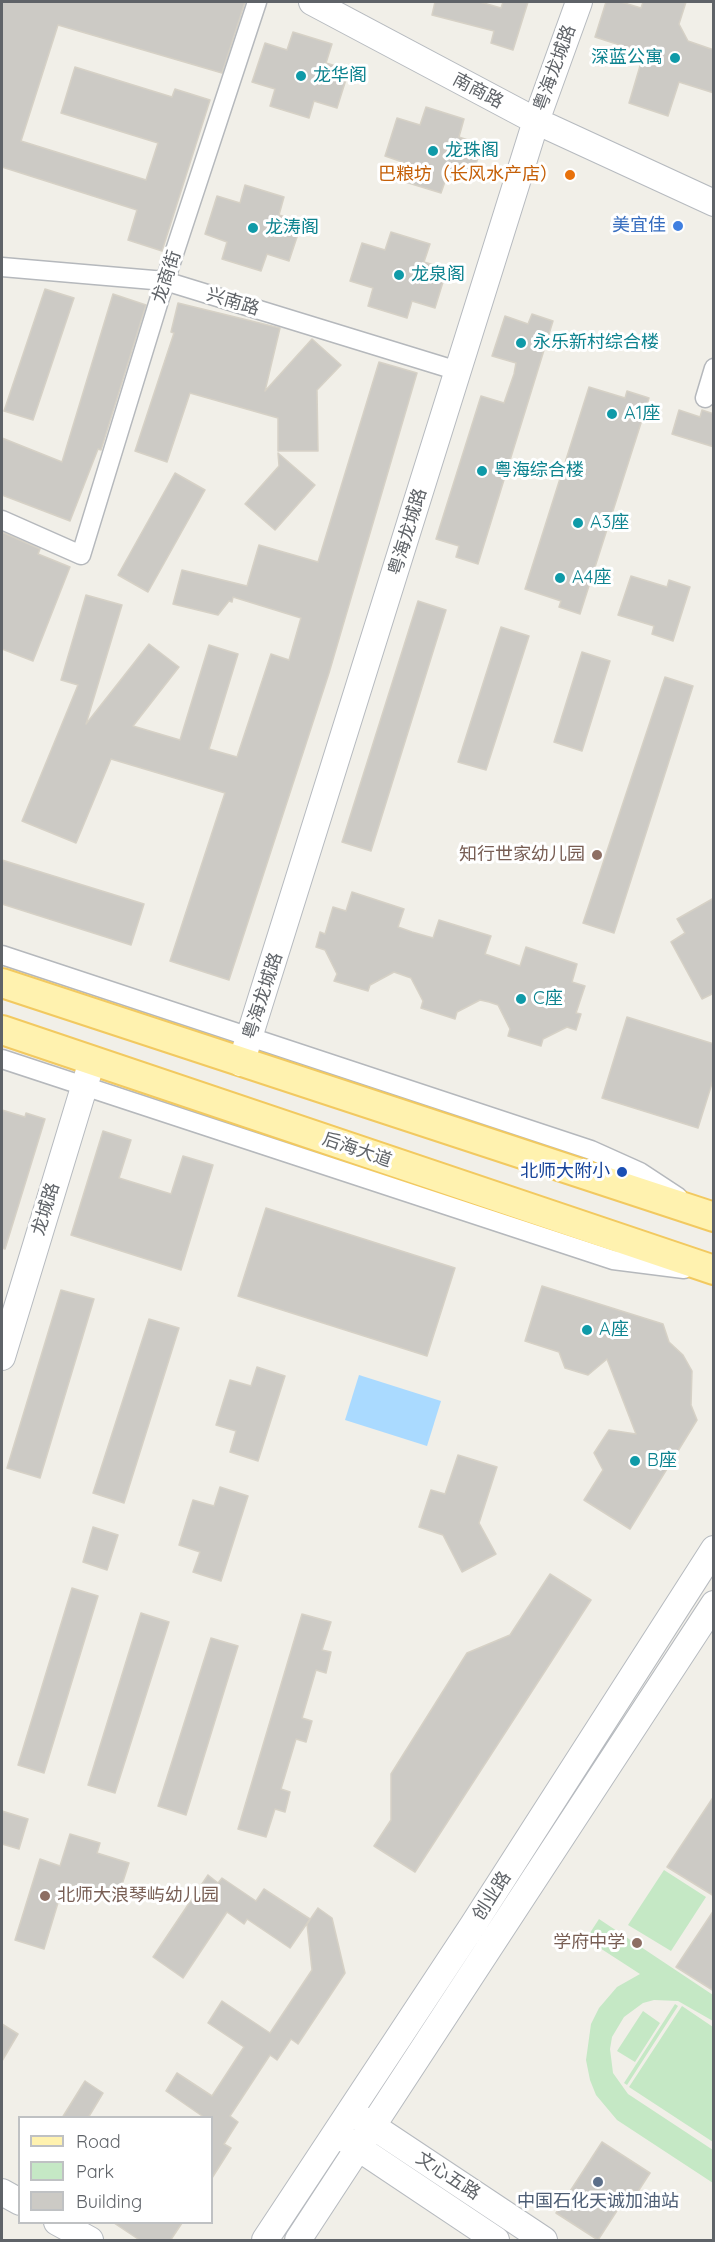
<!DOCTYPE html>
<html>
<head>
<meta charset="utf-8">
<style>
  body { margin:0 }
  #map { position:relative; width:715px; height:2242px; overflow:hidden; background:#f1efe8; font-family:Quicksand,sans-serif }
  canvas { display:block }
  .frame { position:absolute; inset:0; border:3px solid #5f6368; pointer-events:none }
  .legend { position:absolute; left:18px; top:2116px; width:195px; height:108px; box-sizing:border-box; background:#fff; border:2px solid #bfc1c3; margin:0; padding:8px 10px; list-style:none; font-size:18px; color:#5f6368 }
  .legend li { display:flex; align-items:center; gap:12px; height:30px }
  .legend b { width:30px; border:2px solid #bfc1c3 }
</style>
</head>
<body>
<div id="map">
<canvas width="715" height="2242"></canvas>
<div class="frame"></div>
<ul class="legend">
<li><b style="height:8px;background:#fff2af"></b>Road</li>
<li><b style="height:16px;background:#c5e8c5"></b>Park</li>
<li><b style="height:16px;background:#cccac5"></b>Building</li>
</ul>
</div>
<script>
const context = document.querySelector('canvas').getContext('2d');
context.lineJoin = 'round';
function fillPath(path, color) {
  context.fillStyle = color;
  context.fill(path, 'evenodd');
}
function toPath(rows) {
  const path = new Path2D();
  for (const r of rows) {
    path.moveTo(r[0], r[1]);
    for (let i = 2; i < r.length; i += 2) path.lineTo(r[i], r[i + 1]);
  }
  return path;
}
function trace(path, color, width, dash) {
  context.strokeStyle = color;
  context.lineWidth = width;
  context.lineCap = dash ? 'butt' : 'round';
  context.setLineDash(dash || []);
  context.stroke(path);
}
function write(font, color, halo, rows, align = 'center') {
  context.font = font + ' Quicksand,"Noto Sans SC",sans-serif';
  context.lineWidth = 6;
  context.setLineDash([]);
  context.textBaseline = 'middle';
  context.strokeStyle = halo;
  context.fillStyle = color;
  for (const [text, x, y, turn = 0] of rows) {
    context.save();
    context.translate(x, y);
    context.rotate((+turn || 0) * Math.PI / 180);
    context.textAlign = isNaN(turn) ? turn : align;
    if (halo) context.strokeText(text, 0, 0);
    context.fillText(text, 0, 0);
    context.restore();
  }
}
const green = toPath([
  [664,1870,706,1897,671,1951,628,1925],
  [599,1919,713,1995,713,2021,678,2001,654,2000,643,2003,624,2017,612,2037,610,2049,613,2073,628,2094,713,2150,713,2183,617,2120,596,2095,590,2080,586,2060,591,2024,599,2008,617,1987,640,1974,586,1939],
  [675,2004,678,2006,627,2085,624,2083],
  [682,2006,713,2027,713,2142,629,2087],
  [643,2011,660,2023,635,2062,617,2051]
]);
const water = toPath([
  [359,1375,441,1401,427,1446,345,1420]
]);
const building = toPath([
  [2,2,245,2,222,73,58,25,21,141,146,180,158,143,61,113,75,67,172,97,175,89,210,100,162,251,128,240,137,210,2,167,2,2],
  [435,2,480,2,501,8,503,2,528,2,513,50,491,43,494,31,432,15,435,2],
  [606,2,621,2,641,8,643,2,686,2,679,24,688,41,714,50,714,93,679,82,668,116,629,103,640,66,632,49,595,37,606,2],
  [293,32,332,44,326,63,349,70,337,108,314,101,309,118,270,106,275,89,252,82,265,43,287,50,293,32],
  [426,107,464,119,459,137,482,145,470,183,447,176,441,193,402,181,408,164,385,156,397,118,420,125,426,107],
  [245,185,284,197,279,215,302,222,289,261,267,254,261,271,222,259,227,242,205,234,217,196,240,203,245,185],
  [391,232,430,244,424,262,447,269,435,308,412,301,407,318,368,306,373,288,350,281,362,243,385,250,391,232],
  [45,289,74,298,33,420,4,411,45,289],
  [113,294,146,305,101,450,98,449,70,521,2,495,2,438,62,462,113,294],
  [178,303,280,328,265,391,312,339,341,365,317,390,318,451,278,451,278,418,190,393,167,462,135,451,174,333,171,332,178,303],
  [532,314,553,321,478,564,456,557,459,546,436,539,481,396,504,403,514,374,516,363,492,356,505,316,528,324,532,314],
  [379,362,417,373,329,673,229,980,170,961,225,793,111,759,76,843,22,821,78,685,61,680,86,595,122,605,86,724,149,644,179,667,133,726,180,740,209,645,238,654,209,749,237,757,271,654,289,660,301,618,233,597,232,602,229,601,218,615,173,604,182,570,247,586,259,545,318,562,379,362],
  [589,387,625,398,627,391,649,398,580,614,559,607,561,601,525,589,589,387],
  [679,410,700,417,702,410,714,414,714,447,672,434,679,410],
  [278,453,315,485,275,530,245,504,279,466,278,453],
  [175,473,205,490,148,592,118,575,175,473],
  [2,532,40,549,38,554,70,567,33,661,2,649,2,532],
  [631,576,667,587,669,580,690,587,673,641,652,634,654,626,618,615,631,576],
  [418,601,446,610,371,851,342,842,418,601],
  [501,627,529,636,486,770,458,762,501,627],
  [582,652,610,661,582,751,554,742,582,652],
  [665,677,693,686,614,933,583,923,665,677],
  [2,860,144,904,131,945,2,904,2,860],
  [352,892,404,909,398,927,412,932,433,938,439,920,491,936,485,954,520,966,526,947,577,964,572,982,585,986,576,1013,581,1014,576,1030,567,1027,543,1039,541,1046,508,1036,510,1029,498,1005,489,1002,480,1000,457,1012,455,1019,421,1008,423,1001,411,978,394,972,370,985,368,991,334,981,337,974,325,950,316,947,320,932,325,934,333,907,346,911,352,892],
  [714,898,714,993,702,999,671,942,685,933,677,919,714,898],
  [627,1017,714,1044,714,1077,698,1128,602,1098,627,1017],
  [2,1110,25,1117,26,1113,45,1119,5,1249,2,1248,2,1110],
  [103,1131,131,1140,119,1178,171,1194,183,1156,213,1165,181,1270,71,1235,103,1131],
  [266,1208,455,1268,427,1356,238,1296,266,1208],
  [542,1286,663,1324,669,1342,683,1355,692,1371,691,1405,697,1420,630,1529,584,1500,603,1470,594,1453,609,1430,636,1434,607,1359,588,1375,565,1368,559,1352,525,1341,542,1286],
  [61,1290,94,1299,40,1478,7,1468,61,1290],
  [149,1319,179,1328,124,1503,93,1493,149,1319],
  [257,1367,285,1376,258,1461,230,1452,236,1431,216,1425,230,1380,251,1386,257,1367],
  [458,1455,497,1467,479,1523,496,1554,462,1572,443,1535,419,1527,431,1490,445,1494,458,1455],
  [220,1487,248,1496,221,1581,193,1572,200,1552,179,1545,193,1500,214,1506,220,1487],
  [93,1527,118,1535,107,1570,83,1562,93,1527],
  [550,1574,591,1600,415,1872,374,1846,391,1820,391,1774,467,1653,510,1635,550,1574],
  [72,1588,98,1596,44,1773,18,1765,72,1588],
  [141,1613,169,1622,115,1793,88,1785,141,1613],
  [302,1614,331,1622,322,1650,331,1652,326,1673,316,1670,302,1718,312,1721,306,1742,296,1739,281,1789,290,1792,285,1812,275,1809,266,1837,238,1829,302,1614],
  [211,1638,238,1646,186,1815,158,1806,211,1638],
  [714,1796,714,1896,667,1867,714,1796],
  [2,1811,28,1819,19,1849,2,1844,2,1811],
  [70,1834,100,1843,97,1853,129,1863,117,1900,64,1883,44,1949,15,1940,40,1859,60,1866,70,1834],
  [208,1875,218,1883,222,1878,256,1901,264,1889,310,1919,290,1948,247,1919,244,1924,227,1912,183,1978,153,1957,208,1875],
  [318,1908,332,1918,345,1973,298,2044,291,2039,277,2060,270,2055,230,2116,238,2122,224,2144,231,2148,212,2178,212,2118,205,2118,166,2091,177,2073,212,2096,244,2047,208,2023,222,2001,270,2033,312,1970,307,1924,318,1908],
  [714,1910,714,1991,676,1967,714,1910],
  [2,2024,18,2034,2,2061,2,2024],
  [85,2081,103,2093,88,2118,62,2118,85,2081],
  [602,2142,650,2173,637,2193,631,2189,598,2240,556,2213,602,2142],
  [114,2223,182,2223,170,2241,141,2241,114,2223]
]);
const street = toPath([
  [2,267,165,281,458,371],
  [705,398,714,368],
  [2,520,81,555,165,281,257,2],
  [2,955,591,1150,640,1172,678,1197],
  [2,1059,613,1260,684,1269]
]);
const secondary = toPath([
  [312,2,536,121,714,203],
  [241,1063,536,121,579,2],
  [2,1357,92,1061],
  [359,2117,544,2240],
  [345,2139,496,2240],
  [2,2192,20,2202],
  [57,2222,90,2240],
  [265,2240,473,1925,714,1549],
  [298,2240,714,1604]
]);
const primary = toPath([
  [2,983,714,1217],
  [2,1030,714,1270]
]);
const markers = [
  [675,58,6,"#0f9aa8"],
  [301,76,6,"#0f9aa8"],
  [433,151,6,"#0f9aa8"],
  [570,175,6,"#e8710a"],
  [678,226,6,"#3f7fe0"],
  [253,228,6,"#0f9aa8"],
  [399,275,6,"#0f9aa8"],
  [521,343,6,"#0f9aa8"],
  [612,414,6,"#0f9aa8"],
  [482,471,6,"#0f9aa8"],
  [578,523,6,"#0f9aa8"],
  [560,578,6,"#0f9aa8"],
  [597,855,6,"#8d6e63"],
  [521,999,6,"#0f9aa8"],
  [622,1172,6,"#1a4fb4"],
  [587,1330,6,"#0f9aa8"],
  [635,1461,6,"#0f9aa8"],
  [45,1896,6,"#8d6e63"],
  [637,1943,6,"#8d6e63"],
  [598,2182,6,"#5c6f8a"]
];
const cultureNames = [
  ["深蓝公寓",663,58,"right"],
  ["龙华阁",313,76],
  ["龙珠阁",445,151],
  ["龙涛阁",265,228],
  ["龙泉阁",411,275],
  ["永乐新村综合楼",533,343],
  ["A1座",624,414],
  ["粤海综合楼",494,471],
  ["A3座",590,523],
  ["A4座",572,578],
  ["C座",533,999],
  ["A座",599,1330],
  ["B座",647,1461]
];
const streetNames = [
  ["粤海龙城路",555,68,-70],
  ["南商路",478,91,28],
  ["龙商街",167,277,-72],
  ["兴南路",233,302,17],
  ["粤海龙城路",408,532,-73],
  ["粤海龙城路",263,996,-72],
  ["后海大道",357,1150,19],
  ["龙城路",46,1209,-73],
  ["创业路",492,1896,-57],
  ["文心五路",448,2176,33]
];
const foodNames = [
  ["巴粮坊（长风水产店）",558,175]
];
const shopNames = [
  ["美宜佳",666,226]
];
const educationNames = [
  ["知行世家幼儿园",585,855],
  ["北师大浪琴屿幼儿园",57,1896,"left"],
  ["学府中学",625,1943]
];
const transitNames = [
  ["北师大附小",610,1172]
];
const serviceNames = [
  ["中国石化天诚加油站",598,2202]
];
fillPath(green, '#c5e8c5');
fillPath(water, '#aadaff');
fillPath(building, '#cccac5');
trace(building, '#d6d1c6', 1.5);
trace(street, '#b5b8bc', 21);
trace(secondary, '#b6babf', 28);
trace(primary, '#f2c960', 32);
trace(street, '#fff', 18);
trace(secondary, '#fff', 26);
trace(primary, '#fff2af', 28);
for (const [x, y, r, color] of markers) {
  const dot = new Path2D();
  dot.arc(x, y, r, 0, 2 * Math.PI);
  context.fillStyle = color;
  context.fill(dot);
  trace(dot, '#fff', 2);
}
write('18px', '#0d838f', '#fff', cultureNames, 'left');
write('18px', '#5f6368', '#fff', streetNames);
write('18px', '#c56008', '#fff', foodNames, 'right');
write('18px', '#366cbe', '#fff', shopNames, 'right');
write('18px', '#785e54', '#fff', educationNames, 'right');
write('18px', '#164399', '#fff', transitNames, 'right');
write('18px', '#4e5e75', '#fff', serviceNames);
</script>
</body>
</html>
